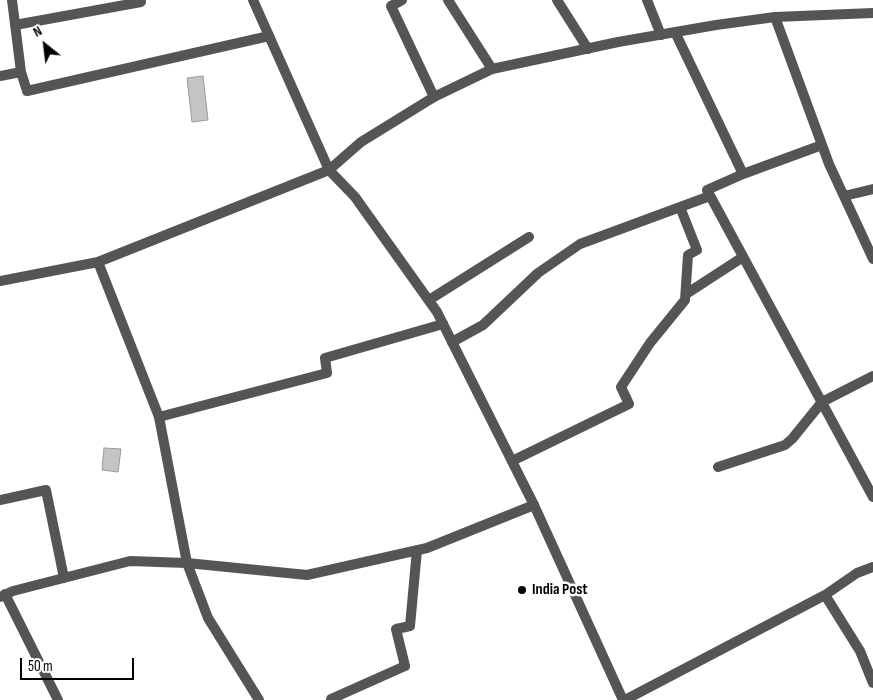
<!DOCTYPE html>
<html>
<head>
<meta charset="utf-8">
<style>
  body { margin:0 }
  #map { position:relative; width:873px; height:700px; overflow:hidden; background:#fff; font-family:"Sofia Sans Condensed",sans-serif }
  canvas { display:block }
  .north { position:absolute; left:20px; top:20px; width:50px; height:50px; -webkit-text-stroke:4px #fff; paint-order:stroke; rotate:331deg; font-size:14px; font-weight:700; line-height:20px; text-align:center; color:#000 }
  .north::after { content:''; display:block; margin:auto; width:18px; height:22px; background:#000; clip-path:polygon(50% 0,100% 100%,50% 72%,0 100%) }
  .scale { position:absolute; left:20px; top:658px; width:114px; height:22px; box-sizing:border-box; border:2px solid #000; border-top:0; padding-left:6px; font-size:15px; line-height:18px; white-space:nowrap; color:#000; -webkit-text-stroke:4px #fff; paint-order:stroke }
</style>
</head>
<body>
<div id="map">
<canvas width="873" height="700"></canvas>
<div class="north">N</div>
<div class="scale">50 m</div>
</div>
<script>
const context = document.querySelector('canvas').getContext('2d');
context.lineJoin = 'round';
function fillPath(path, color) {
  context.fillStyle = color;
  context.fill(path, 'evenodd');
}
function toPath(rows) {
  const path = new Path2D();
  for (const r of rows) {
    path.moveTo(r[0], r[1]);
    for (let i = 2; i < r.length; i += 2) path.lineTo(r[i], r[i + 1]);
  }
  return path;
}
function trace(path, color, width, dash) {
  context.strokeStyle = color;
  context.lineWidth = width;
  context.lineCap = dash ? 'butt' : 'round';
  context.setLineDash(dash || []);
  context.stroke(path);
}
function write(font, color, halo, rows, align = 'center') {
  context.font = font + ' "Sofia Sans Condensed",sans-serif';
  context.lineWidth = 5;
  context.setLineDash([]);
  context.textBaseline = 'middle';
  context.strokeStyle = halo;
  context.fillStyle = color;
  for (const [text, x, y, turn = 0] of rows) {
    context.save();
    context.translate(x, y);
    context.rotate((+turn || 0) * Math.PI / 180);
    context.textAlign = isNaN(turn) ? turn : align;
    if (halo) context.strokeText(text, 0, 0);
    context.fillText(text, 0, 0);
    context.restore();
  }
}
const building = toPath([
  [203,76,208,120,192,122,187,78,203,76],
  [104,448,121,449,118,472,102,470,104,448]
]);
const minor = toPath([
  [12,0,21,72],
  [402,0,391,6,434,97],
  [448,0,492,69],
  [557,0,588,49],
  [647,0,661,35],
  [775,17,829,164,873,259],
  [15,25,141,2],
  [675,32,743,174,707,190,873,497],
  [0,76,21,72,27,91,269,36],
  [743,174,822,145],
  [844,196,873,189],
  [686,294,743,257],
  [429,300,529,237],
  [452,342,483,325,538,273,580,244,710,196],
  [159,417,327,373,325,358,443,324],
  [512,461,629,404,621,387,650,343,685,300,688,255,697,250,680,207],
  [718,467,785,445,792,439,822,402,873,376],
  [0,500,46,490,64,578],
  [873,567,857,573,825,595,860,651,873,683],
  [5,594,58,700],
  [0,597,13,591,130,561,187,563,307,575,427,548,534,505],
  [331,699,405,666,396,629,410,626,417,550],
  [625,700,825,595]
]);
const tertiary = toPath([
  [253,0,329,170,355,197,437,312,534,505,623,700],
  [98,262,159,417,187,563,208,618,259,700],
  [0,281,98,262,329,170,361,142,434,97,492,69,618,42,716,25,775,17,873,13]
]);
const markers = [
  [522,590,5,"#000"]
];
const poiNames = [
  ["India Post",532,590]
];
fillPath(building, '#c4c4c4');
trace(building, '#999', 1);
trace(minor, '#555', 10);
trace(tertiary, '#555', 10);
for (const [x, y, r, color] of markers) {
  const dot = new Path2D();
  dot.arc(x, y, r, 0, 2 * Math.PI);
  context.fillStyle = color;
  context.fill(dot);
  trace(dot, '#fff', 2);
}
write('bold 16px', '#000', '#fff', poiNames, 'left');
</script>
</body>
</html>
